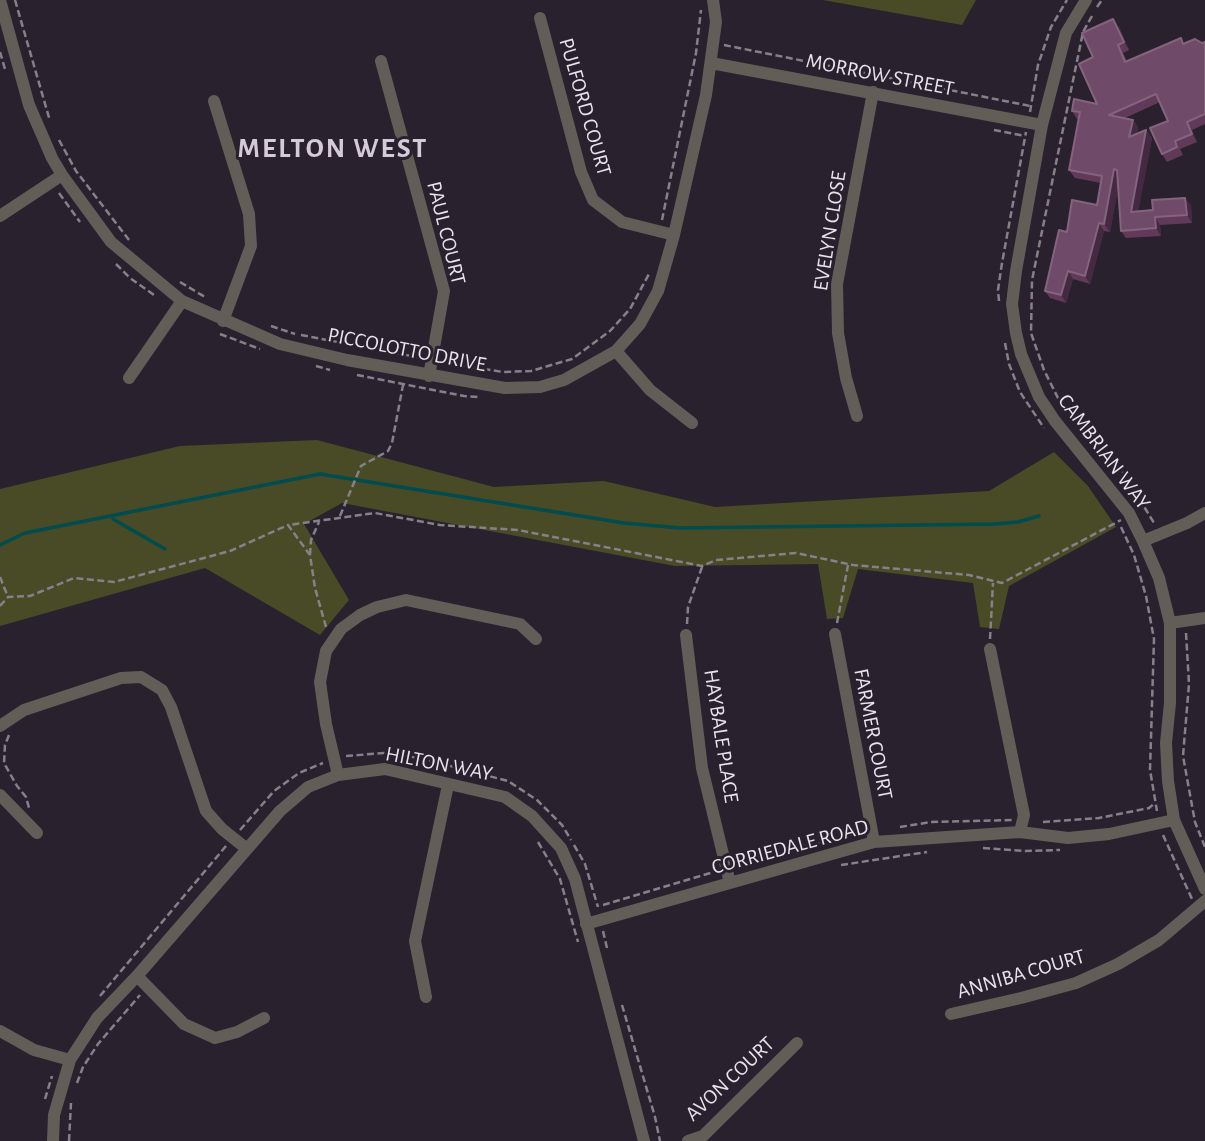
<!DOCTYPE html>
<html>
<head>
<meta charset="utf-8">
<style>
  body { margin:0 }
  canvas { display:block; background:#29212d }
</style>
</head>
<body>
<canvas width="1205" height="1141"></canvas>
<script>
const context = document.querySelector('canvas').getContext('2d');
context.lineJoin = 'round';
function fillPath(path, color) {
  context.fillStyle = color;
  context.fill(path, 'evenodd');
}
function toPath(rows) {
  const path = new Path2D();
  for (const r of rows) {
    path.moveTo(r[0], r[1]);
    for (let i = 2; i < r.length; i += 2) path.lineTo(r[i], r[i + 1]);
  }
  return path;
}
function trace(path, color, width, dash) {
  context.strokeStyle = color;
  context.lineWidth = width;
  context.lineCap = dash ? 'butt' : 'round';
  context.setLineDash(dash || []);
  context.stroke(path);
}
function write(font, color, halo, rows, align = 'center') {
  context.font = font + ' "Alegreya Sans",sans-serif';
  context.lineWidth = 6;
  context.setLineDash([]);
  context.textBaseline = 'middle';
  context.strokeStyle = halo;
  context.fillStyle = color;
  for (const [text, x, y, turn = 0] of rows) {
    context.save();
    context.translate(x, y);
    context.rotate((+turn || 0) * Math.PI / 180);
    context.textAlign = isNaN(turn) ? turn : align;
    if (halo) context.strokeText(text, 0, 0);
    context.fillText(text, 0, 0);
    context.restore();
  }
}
const green = toPath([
  [823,0,976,0,962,25],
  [317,440,494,487,604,481,715,507,989,491,1054,452,1088,486,1116,527,1009,586,999,629,980,627,973,583,858,569,843,618,827,619,818,564,675,566,342,503,304,524,349,600,320,635,205,568,0,626,0,489,180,446]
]);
const stream = toPath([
  [113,519,165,549],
  [0,545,25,533,320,474,624,523,681,528,994,524,1018,522,1039,516]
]);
const path = toPath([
  [15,0,50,121],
  [1097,7,1102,0],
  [1092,16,1083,32,1032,280,1031,333,1044,370,1061,404,1118,464,1154,523],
  [724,45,1030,106],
  [0,52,5,69],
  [1030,112,1038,65,1051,27,1067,0],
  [994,130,1025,136],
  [59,140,76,171,129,240],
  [59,193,80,222],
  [662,220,696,53,701,10],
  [116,264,130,278,154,295],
  [180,282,205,297],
  [999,301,998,290,1002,263,1026,132],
  [271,326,295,334],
  [220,334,260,349],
  [301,335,422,358],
  [1005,343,1009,364,1020,392,1044,428],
  [442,362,503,372,531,371,572,359,610,331,630,309,649,274],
  [316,366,330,370],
  [357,375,464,396,478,397],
  [340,516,361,466,388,451,392,443,403,385],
  [1121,527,1134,555,1146,596,1154,639,1150,770,1157,811],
  [310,555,311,540,319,522],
  [0,577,8,597],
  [0,606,8,597,30,596,74,578,114,582,230,551,288,525],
  [837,623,848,565],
  [687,624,688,607,702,567],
  [326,627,315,588,310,555,288,525,375,513,440,525,518,530,702,566,716,560,796,553,853,565,969,575,1002,583,1121,520],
  [1186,633,1189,684,1183,756,1195,822,1205,847],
  [990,639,993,583],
  [9,735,5,745,4,763,17,786,26,797,29,808],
  [346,756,384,753,420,758,508,781,537,800,562,825,571,840],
  [1043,822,1099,818,1149,808,1155,803],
  [900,827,931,822,1012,820],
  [240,830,274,791,299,773,323,763],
  [1163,835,1192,899],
  [538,842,560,879,578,942],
  [574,845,585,864,598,907],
  [983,848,1025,851,1060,850],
  [841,865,927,852],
  [737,866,845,836],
  [603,905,717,871],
  [603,931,607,948],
  [100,996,226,846],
  [622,1005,655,1117,660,1141],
  [77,1083,83,1067,98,1044,140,995],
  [45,1099,52,1076],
  [69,1141,71,1103]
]);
const minor = toPath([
  [0,0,29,105,52,158,62,175,111,242,182,301,280,344,347,360,505,388,540,387,564,380,616,351,640,324,658,291,674,235,706,95,716,22,713,0],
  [1086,0,1066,33,1042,125,1016,271,1012,304,1016,333,1021,354,1039,397,1055,421,1129,513,1143,541,1159,578,1170,623,1170,703,1166,743,1168,781,1174,820,1205,889],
  [540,18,581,172,593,200,622,222,674,235],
  [381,61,444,291,429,376],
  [711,63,1042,125],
  [214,101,249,214,251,246,223,321],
  [0,216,62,175],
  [616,351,650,390,692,423],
  [129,378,182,301],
  [857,416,846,378,838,333,837,284,873,92],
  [1143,541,1187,523,1205,513],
  [1170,623,1205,618],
  [835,634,874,842],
  [686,635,702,768,730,883],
  [990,649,1024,815,1020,832],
  [0,726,24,710,121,678,141,677,162,690,171,707,206,811,222,829,247,849],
  [338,775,326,724,320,682,326,651,341,629,360,615,377,607,406,600,520,624,536,639],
  [0,795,37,833],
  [586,924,874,842,1020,832,1068,838,1109,834,1174,820],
  [137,976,184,1024,215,1038,237,1032,264,1018],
  [426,997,415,941,448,785],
  [951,1014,1021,998,1076,983,1118,964,1159,940,1205,901],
  [0,1031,34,1050,70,1060],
  [53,1141,54,1115,70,1060,97,1018,137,976,280,811,308,787,338,775,385,769,505,797,532,816,561,848,575,879,644,1141],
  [688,1141,703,1136,797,1043]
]);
const wall = toPath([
  [1119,27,1129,50,1123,53,1127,61,1184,43,1202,43,1205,42,1205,124,1192,130,1197,142,1180,149,1183,155,1167,162,1162,154,1168,121,1160,102,1125,118,1133,120,1138,127,1137,134,1146,130,1152,138,1138,211,1191,205,1192,223,1160,225,1161,236,1126,238,1121,231,1118,188,1110,232,1104,231,1090,284,1073,279,1066,303,1050,298,1045,291,1067,232,1097,205,1101,183,1075,178,1069,170,1079,119,1077,119,1072,111,1097,104,1093,57]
]);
const shadedWall = toPath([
  [1113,19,1119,27,1129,50,1124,42],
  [1133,120,1138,127,1135,145,1129,137],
  [1187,122,1192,130,1197,142,1192,134],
  [1146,130,1152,138,1137,219,1131,212],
  [1114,169,1120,177,1110,232,1104,224],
  [1185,198,1191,205,1192,223,1187,215],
  [1155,217,1160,225,1161,236,1156,228],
  [1099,223,1104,231,1090,284,1085,276],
  [1068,271,1073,279,1066,303,1061,295]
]);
const building = toPath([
  [1113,19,1124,42,1118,45,1125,62,1181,38,1183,44,1195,39,1202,43,1205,42,1205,114,1187,122,1192,134,1175,141,1177,147,1162,154,1150,128,1168,121,1156,94,1109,115,1133,120,1129,137,1146,130,1131,212,1153,210,1152,200,1185,198,1187,215,1155,217,1156,228,1121,231,1117,170,1114,169,1104,224,1099,223,1085,276,1068,271,1061,295,1045,291,1059,230,1067,232,1072,200,1097,205,1102,176,1069,170,1080,112,1072,111,1074,99,1097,104,1079,64,1093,57,1082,33,1113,19]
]);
const streetNames = [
  ["MORROW STREET",880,75,11],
  ["PULFORD COURT",585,107,74],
  ["EVELYN CLOSE",830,231,-81],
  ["PAUL COURT",446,233,76],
  ["PICCOLOTTO DRIVE",407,350,11],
  ["CAMBRIAN WAY",1104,452,53],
  ["FARMER COURT",873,734,79],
  ["HAYBALE PLACE",721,736,81],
  ["HILTON WAY",439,764,11],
  ["CORRIEDALE ROAD",790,847,-15],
  ["ANNIBA COURT",1021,974,-16],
  ["AVON COURT",730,1079,-43]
];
const districtNames = [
  ["MELTON WEST",333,149]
];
fillPath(green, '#484b25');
trace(stream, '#004c4e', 3.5);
trace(path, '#87808a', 2.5, [7, 3.5]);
trace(minor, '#635d58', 12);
fillPath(wall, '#613959');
fillPath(shadedWall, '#452841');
fillPath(building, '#704b69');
trace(building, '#83637d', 2);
write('21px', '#e9e3ec', '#29212d', streetNames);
context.letterSpacing = '2px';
write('bold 28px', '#d5cada', '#29212d', districtNames);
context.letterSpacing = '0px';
</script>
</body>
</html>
